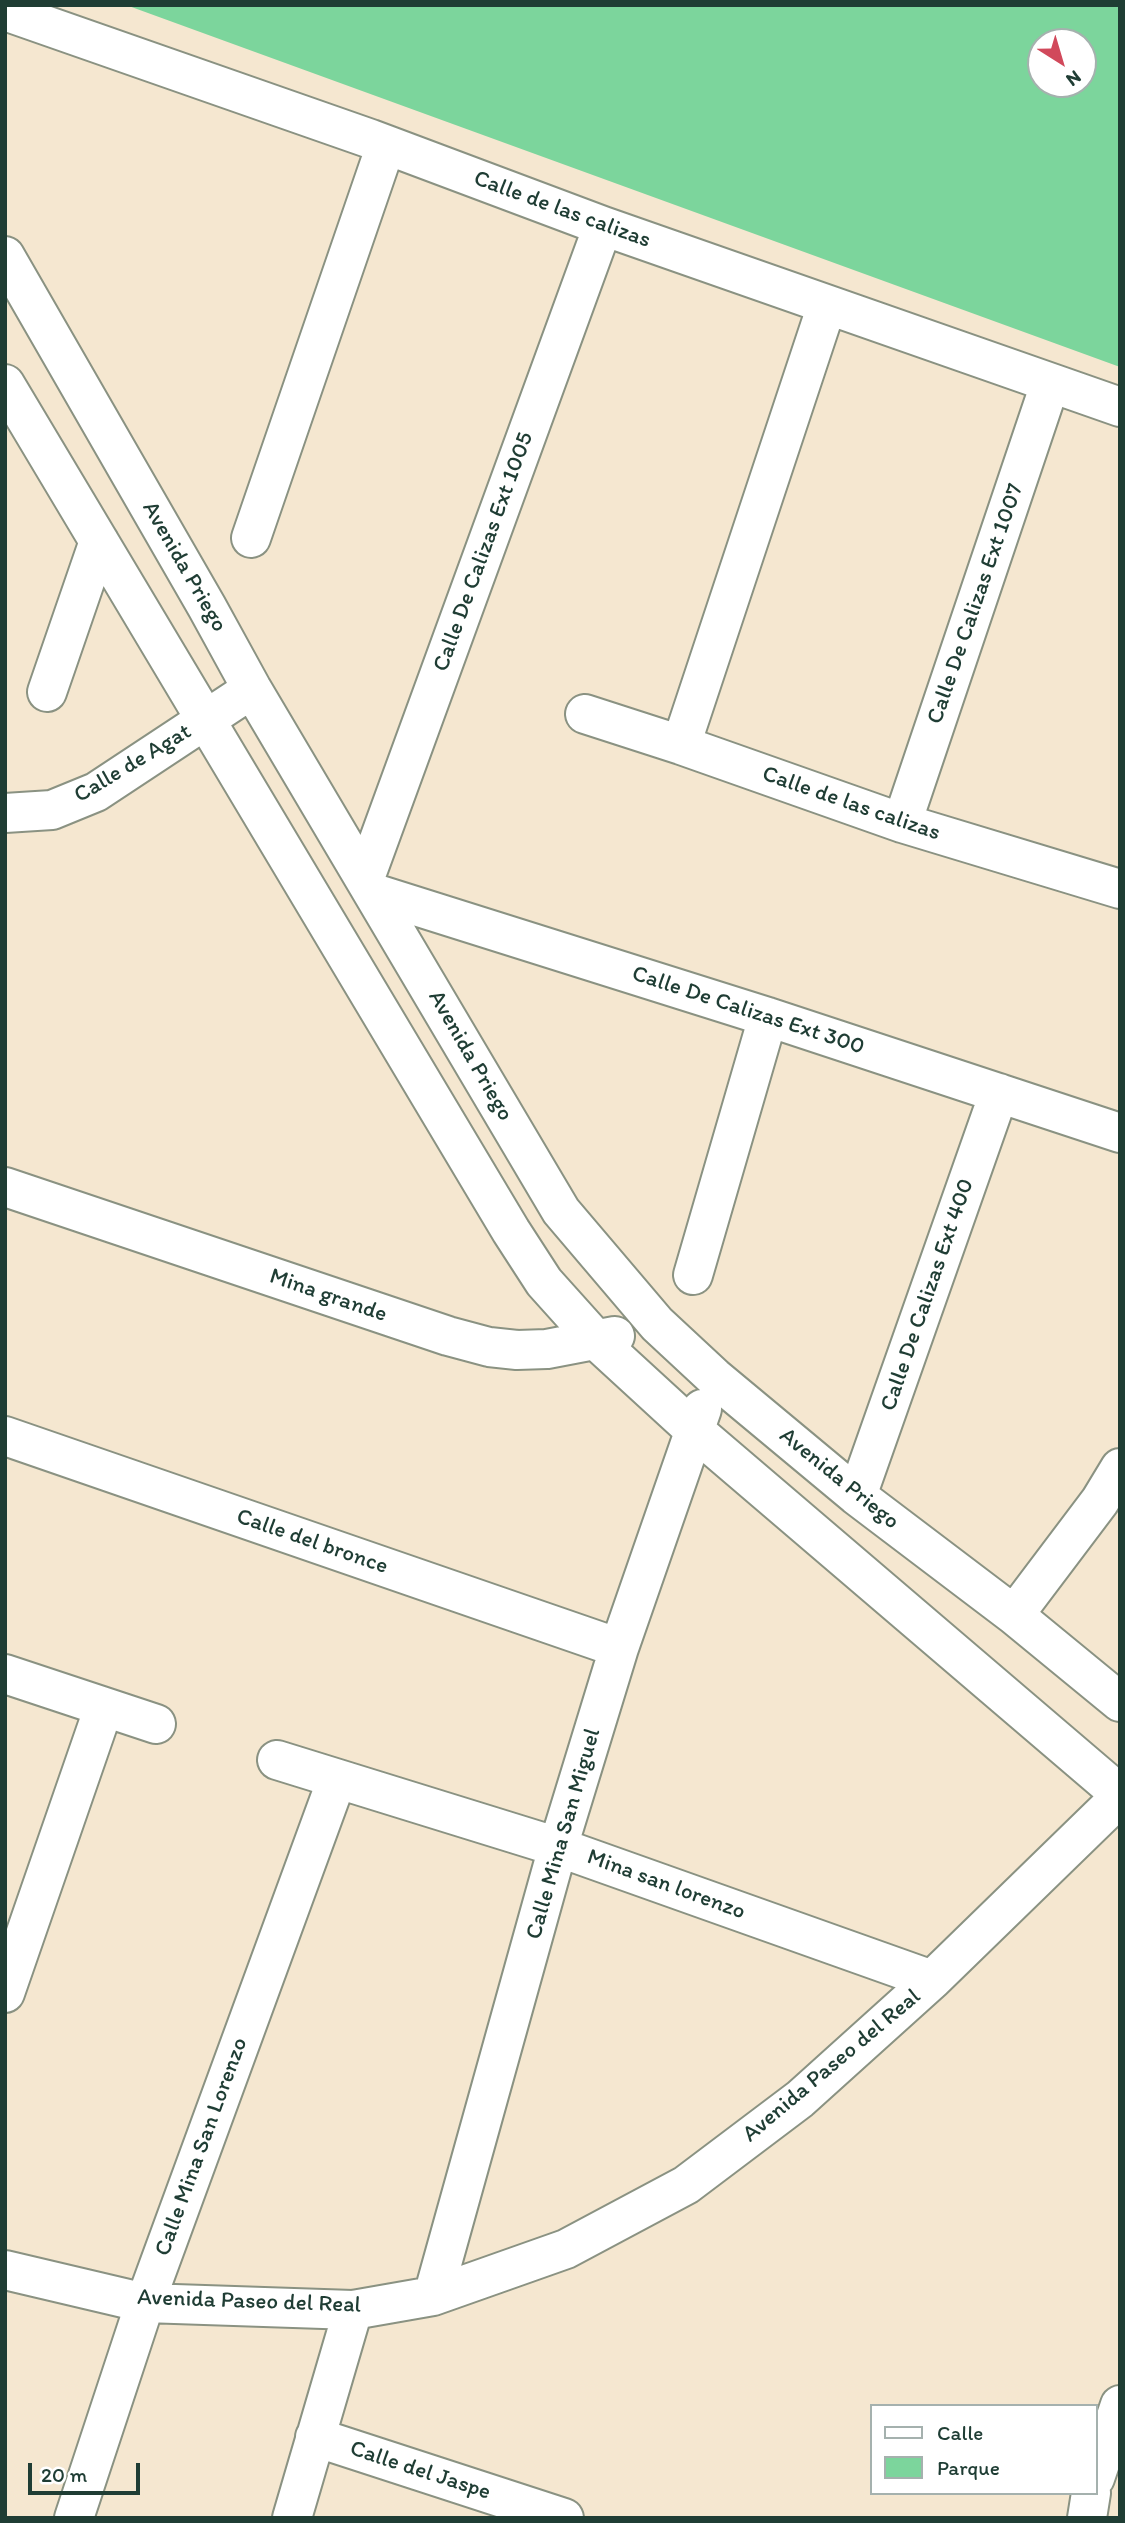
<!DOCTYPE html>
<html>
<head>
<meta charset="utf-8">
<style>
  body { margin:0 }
  #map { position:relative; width:1125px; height:2523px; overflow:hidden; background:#f5e7d0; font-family:Itim,sans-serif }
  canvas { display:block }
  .frame { position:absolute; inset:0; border:7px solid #1f3d34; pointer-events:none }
  .legend { position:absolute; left:870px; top:2404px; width:228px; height:91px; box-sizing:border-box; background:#fff; border:2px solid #a5b1ae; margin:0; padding:9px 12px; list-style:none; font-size:21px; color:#1f3d34 }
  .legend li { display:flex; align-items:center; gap:14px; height:35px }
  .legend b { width:35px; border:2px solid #a5b1ae }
  .north { position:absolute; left:1027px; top:28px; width:70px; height:70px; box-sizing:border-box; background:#fff; border:2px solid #a5b1ae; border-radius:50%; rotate:143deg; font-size:19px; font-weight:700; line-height:28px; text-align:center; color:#1f3d34 }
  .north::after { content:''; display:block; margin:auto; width:24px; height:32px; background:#d1495b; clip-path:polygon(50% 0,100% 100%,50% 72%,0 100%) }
  .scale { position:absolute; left:28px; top:2463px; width:112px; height:32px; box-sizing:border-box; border:4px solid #1f3d34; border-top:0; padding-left:9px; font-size:21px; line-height:24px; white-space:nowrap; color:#1f3d34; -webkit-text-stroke:5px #fff; paint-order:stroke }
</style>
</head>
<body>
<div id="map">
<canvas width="1125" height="2523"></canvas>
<div class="frame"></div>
<ul class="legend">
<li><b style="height:9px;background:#fff"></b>Calle</li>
<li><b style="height:19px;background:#7cd59c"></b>Parque</li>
</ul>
<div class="north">N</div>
<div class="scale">20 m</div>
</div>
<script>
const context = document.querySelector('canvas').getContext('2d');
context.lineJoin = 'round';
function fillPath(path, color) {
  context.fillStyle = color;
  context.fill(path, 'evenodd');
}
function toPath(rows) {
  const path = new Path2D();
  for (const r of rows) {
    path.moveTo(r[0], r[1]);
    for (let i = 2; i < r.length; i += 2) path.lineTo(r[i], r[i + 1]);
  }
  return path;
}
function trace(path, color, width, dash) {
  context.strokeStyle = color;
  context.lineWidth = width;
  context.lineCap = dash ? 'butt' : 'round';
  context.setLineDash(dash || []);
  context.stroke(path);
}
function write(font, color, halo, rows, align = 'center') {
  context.font = font + ' Itim,sans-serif';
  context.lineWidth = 7;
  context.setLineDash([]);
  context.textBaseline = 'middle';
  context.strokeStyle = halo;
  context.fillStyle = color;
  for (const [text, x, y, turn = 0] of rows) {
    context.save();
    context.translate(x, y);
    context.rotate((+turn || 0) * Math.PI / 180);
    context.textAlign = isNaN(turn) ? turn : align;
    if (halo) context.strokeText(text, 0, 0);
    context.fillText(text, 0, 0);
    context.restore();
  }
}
const green = toPath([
  [126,5,1120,5,1120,367],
  [1041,42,1083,42,1083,84,1041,84]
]);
const minor = toPath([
  [5,11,371,139,603,226,1120,407],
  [5,256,207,607,252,689,561,1211,657,1324,714,1377,857,1496,1014,1615,1120,1702],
  [5,384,511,1231,544,1282,597,1341,694,1430,1120,1794],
  [251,538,386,145],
  [47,692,99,541],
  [585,714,681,745,902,823,1120,889],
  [681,745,827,305],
  [5,813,52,810,96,792,252,689],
  [902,823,1050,384],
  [365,878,603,226],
  [374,893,768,1017,1120,1133],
  [5,1187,448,1336,489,1347,517,1350,547,1349,615,1336],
  [693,1275,768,1017],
  [5,1436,619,1648],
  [857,1496,999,1093],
  [1014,1615,1100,1501,1120,1468],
  [5,1674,156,1724],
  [277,1760,558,1847,932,1980],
  [5,1993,104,1707],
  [5,2270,145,2303,353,2310,433,2296,566,2249,686,2185,800,2099,932,1980,1120,1797],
  [433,2296,558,1847,619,1648,702,1409],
  [315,2437,564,2518],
  [1095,2478,1120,2405],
  [74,2518,145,2303,337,1779],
  [292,2518,353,2310],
  [1087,2518,1091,2493]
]);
const streetNames = [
  ["Calle de las calizas",562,210,20],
  ["Calle De Calizas Ext 1005",484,552,-70],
  ["Avenida Priego",184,567,60],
  ["Calle De Calizas Ext 1007",976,604,-71],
  ["Calle de Agat",133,764,-31],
  ["Calle de las calizas",851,804,19],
  ["Calle De Calizas Ext 300",748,1011,18],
  ["Avenida Priego",470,1056,60],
  ["Calle De Calizas Ext 400",928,1295,-71],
  ["Mina grande",328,1296,19],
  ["Avenida Priego",839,1479,39],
  ["Calle del bronce",312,1542,19],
  ["Calle Mina San Miguel",564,1834,-74],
  ["Mina san lorenzo",666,1885,20],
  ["Avenida Paseo del Real",832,2066,-40],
  ["Calle Mina San Lorenzo",202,2147,-70],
  ["Avenida Paseo del Real",249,2302,2],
  ["Calle del Jaspe",420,2471,18]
];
fillPath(green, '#7cd59c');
trace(minor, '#8a9282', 42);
trace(minor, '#fff', 38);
write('23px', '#1f3d34', '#fff', streetNames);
</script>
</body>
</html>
